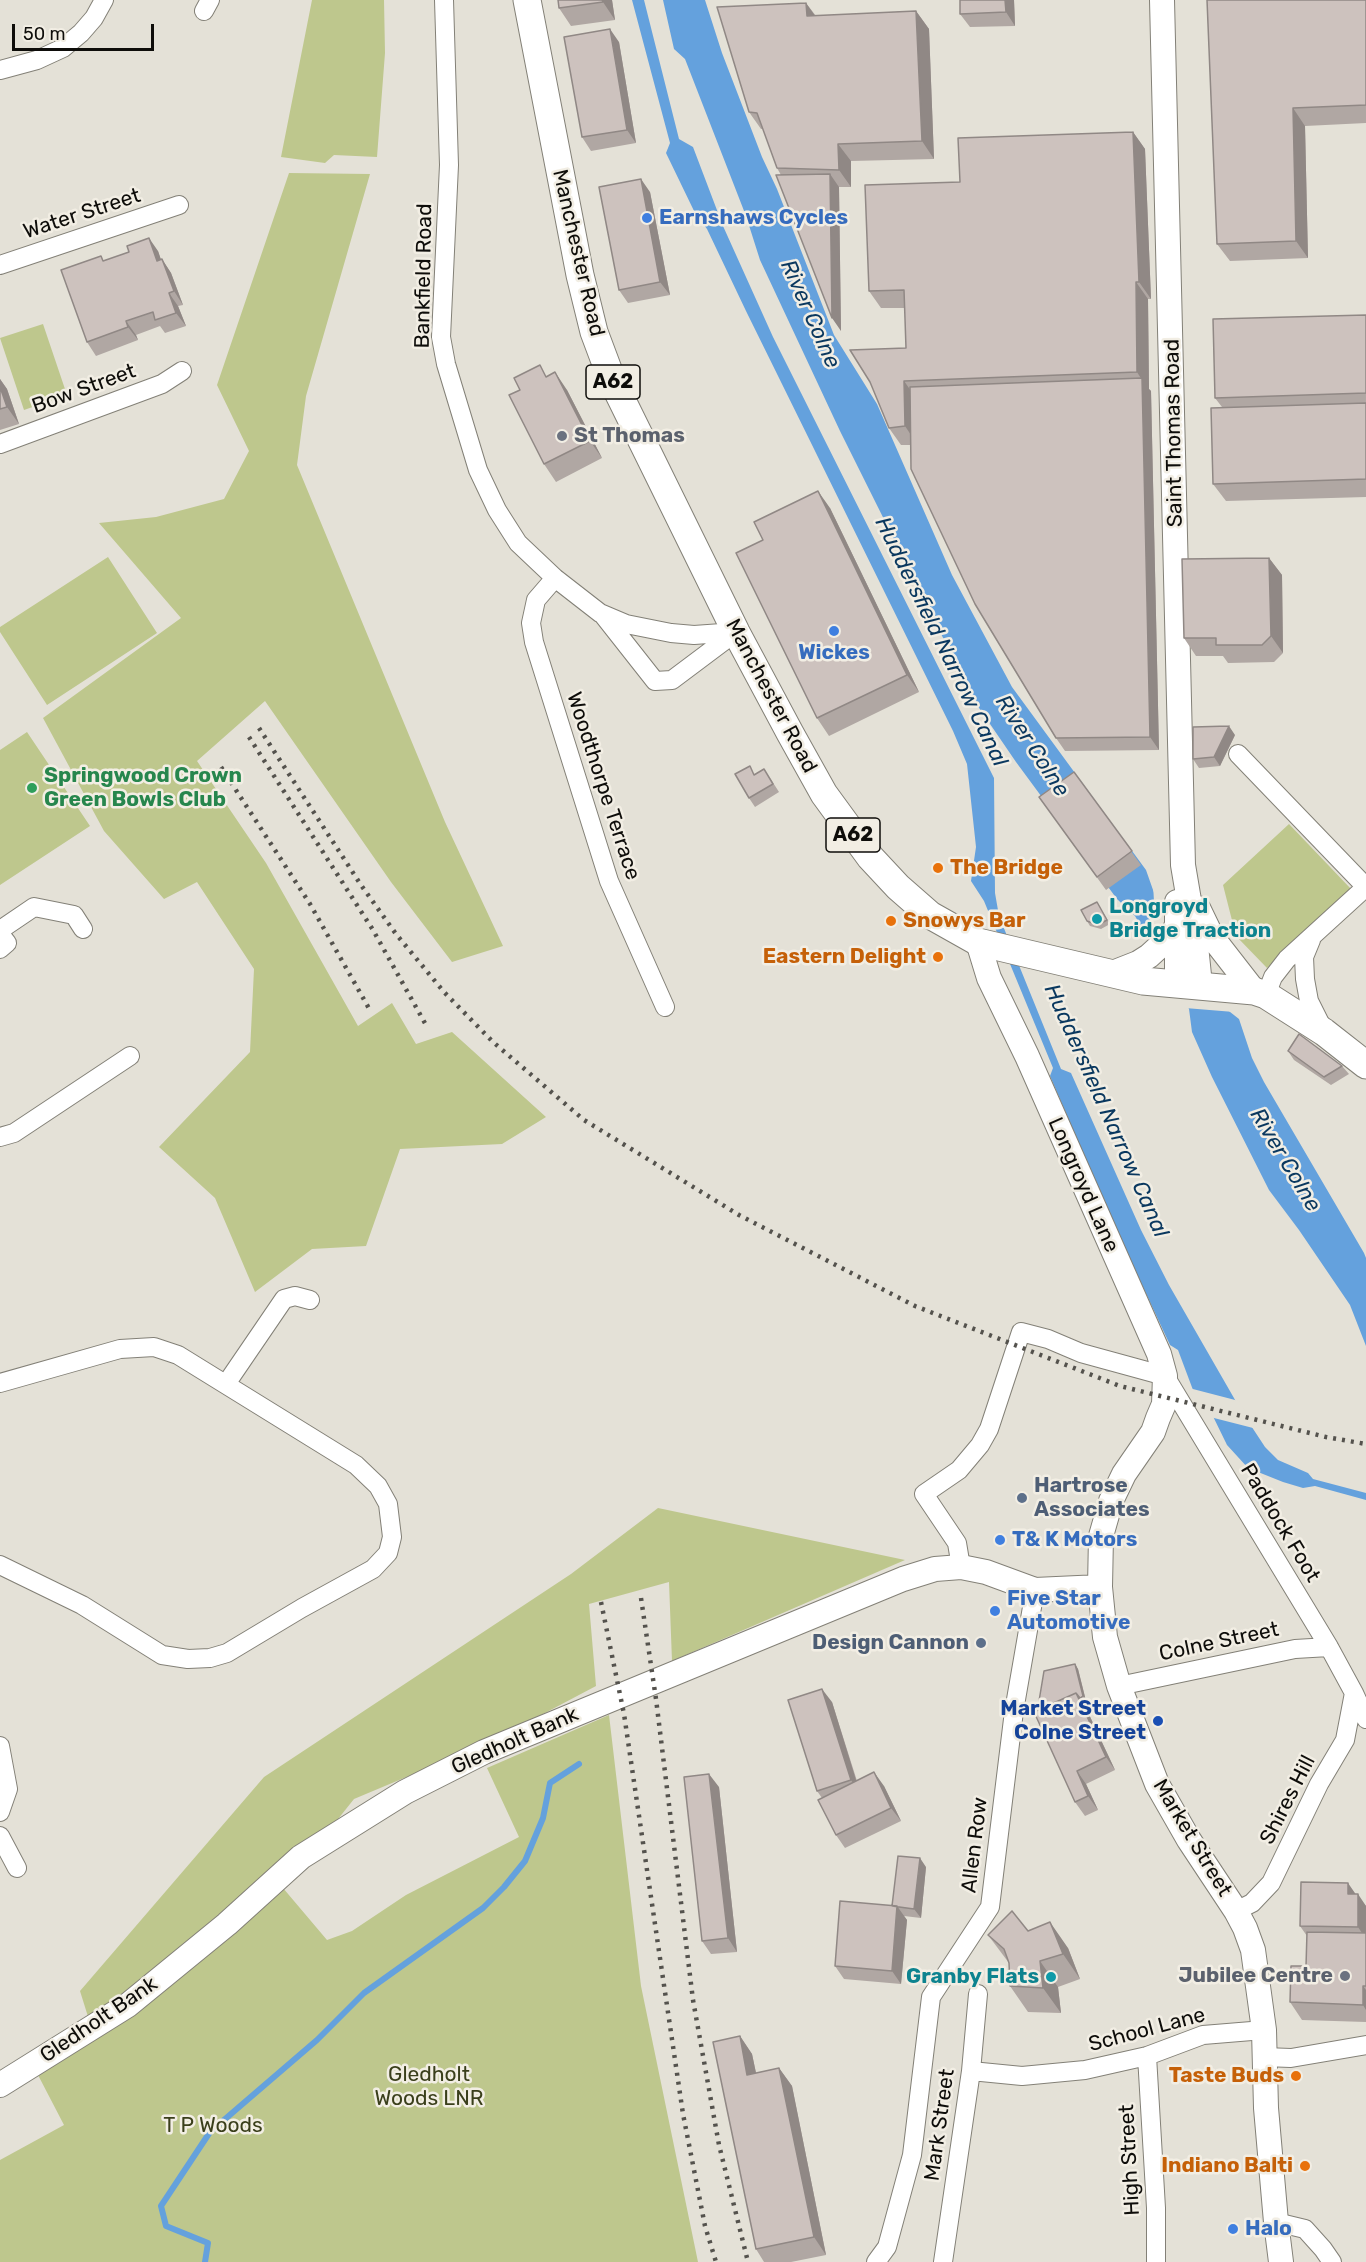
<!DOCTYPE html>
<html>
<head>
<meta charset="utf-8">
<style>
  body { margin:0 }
  #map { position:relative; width:1366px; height:2262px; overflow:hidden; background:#e4e1d7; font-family:Rubik,sans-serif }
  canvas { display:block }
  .scale { position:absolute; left:12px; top:24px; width:142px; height:27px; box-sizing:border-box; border:3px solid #0e0d0a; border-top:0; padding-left:8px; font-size:18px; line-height:21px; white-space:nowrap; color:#0e0d0a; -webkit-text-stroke:4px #f2eee4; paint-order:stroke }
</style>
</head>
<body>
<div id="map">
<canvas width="1366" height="2262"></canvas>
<div class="scale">50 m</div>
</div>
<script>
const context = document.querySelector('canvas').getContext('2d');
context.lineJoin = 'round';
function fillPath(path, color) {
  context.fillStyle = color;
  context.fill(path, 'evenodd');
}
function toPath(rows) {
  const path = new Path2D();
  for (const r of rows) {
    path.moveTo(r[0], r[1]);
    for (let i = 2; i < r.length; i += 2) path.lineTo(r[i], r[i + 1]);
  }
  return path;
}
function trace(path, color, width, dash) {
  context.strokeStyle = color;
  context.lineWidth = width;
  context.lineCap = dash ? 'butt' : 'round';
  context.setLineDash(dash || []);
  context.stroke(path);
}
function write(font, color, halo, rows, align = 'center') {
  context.font = font + ' Rubik,sans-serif';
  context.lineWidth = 5;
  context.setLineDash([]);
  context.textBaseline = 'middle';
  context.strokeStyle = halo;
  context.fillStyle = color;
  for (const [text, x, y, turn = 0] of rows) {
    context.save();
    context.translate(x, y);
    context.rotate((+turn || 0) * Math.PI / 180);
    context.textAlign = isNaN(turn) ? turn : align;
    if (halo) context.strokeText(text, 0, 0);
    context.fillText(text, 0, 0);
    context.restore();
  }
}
const green = toPath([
  [312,0,384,0,385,53,377,157,334,155,325,163,281,157],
  [289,173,370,174,306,396,297,465,445,822,503,946,452,962,391,882,265,701,197,761,266,863,358,1026,392,1003,416,1044,452,1032,546,1117,502,1144,400,1149,366,1246,312,1249,255,1292,215,1198,159,1147,250,1052,254,969,197,882,164,899,104,831,43,718,181,618,99,523,156,517,224,499,249,451,217,385],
  [43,324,67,395,24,410,0,338],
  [108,557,157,633,47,705,0,632,0,627],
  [27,732,90,826,0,885,0,750],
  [1289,824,1351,889,1267,968,1236,936,1223,885],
  [658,1508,905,1560,672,1661,669,1582,589,1604,596,1686,492,1741,354,1799,283,1888,327,1940,352,1931,406,1895,519,1837,487,1768,609,1715,641,1986,698,2262,0,2262,0,2160,64,2125,38,2075,95,2039,80,1991,264,1777,571,1574]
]);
const water = toPath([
  [632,0,644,0,679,139,693,147,723,226,773,337,994,778,995,893,999,916,1061,1069,1071,1073,1141,1230,1169,1285,1242,1412,1265,1447,1278,1460,1308,1473,1313,1479,1366,1493,1366,1500,1315,1486,1303,1488,1283,1482,1248,1468,1227,1445,1206,1402,1196,1398,1178,1350,1170,1345,1114,1225,1050,1076,1053,1068,984,901,971,881,976,847,967,764,953,731,746,311,707,229,695,213,666,153,670,143],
  [663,0,705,0,722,53,762,157,777,189,834,335,877,404,952,575,1012,687,1146,870,1159,907,1225,1008,1239,1019,1252,1058,1264,1082,1364,1253,1366,1258,1366,1346,1350,1305,1299,1230,1269,1190,1212,1077,1192,1032,1189,1009,1135,916,1117,899,1016,762,975,702,840,431,760,260,746,216,685,59,674,49]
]);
const pier = toPath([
  [1153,883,1175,936,1227,1006,1234,1012,1185,1008,1140,930,1151,918,1154,902],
  [1189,1388,1239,1401,1257,1429,1210,1417,1204,1404,1194,1400]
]);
const stream = toPath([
  [205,2262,208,2243,166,2226,161,2206,210,2132,317,2040,364,1993,483,1908,504,1887,525,1861,543,1818,550,1783,579,1764]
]);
const street = toPath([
  [444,0,449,165,441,337,446,364,478,470,497,510,518,543,555,578,600,613,626,624,671,633,694,635,736,632],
  [204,11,210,0],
  [0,70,37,60,63,48,81,33,94,18,104,0],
  [0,265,179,205],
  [0,444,162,384,182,371],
  [555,578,536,600,531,623,534,642,609,881,665,1007],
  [603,615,655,681,672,680,736,632],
  [1238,754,1366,887],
  [0,930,34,907,74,915,83,929],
  [0,934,7,943,0,949],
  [1311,940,1304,957,1305,979,1309,1001,1323,1029],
  [1266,995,1273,977,1287,959,1366,887],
  [0,1137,14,1133,130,1056],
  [0,1383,120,1349,154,1347,178,1355,356,1465,378,1486,388,1504,392,1537,388,1553,373,1569,302,1608,227,1653,210,1658,188,1659,162,1655,82,1605,0,1565],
  [226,1384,284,1299,295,1296,310,1300],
  [961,1567,957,1543,924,1494,959,1470,980,1445,989,1429,1021,1332,1048,1339,1081,1353,1165,1376,1329,1647,1354,1693,1366,1719],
  [1119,1686,1295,1649,1329,1647],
  [0,1746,8,1789,0,1812],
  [0,1836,17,1868],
  [1236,1911,1252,1903,1271,1883,1319,1784,1345,1740,1354,1693],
  [1147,2056,1156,2208,1156,2262],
  [1264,2057,1291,2058,1366,2045],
  [971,2071,1022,2076,1085,2070,1147,2056,1203,2035,1264,2030],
  [1276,2222,1305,2229,1323,2249,1332,2262],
  [876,2262,887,2247,912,2155,931,1997,990,1907,1014,1711,1035,1590],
  [943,2262,971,2071,978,1994]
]);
const secondary = toPath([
  [1162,0,1183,865,1195,936,1200,985],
  [1198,908,1212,937,1254,991],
  [978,942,989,978,1027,1056,1159,1354,1165,1376,1164,1404,1158,1418,1153,1432,1124,1474,1111,1501,1101,1536,1100,1587,1105,1637,1119,1686,1157,1784,1189,1840,1236,1911,1245,1928,1253,1950,1264,2030,1266,2108,1276,2222,1281,2262],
  [1110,974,1138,963,1149,956,1173,934,1178,922],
  [1177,983,1177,902],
  [0,2085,128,2005,227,1924,301,1857,405,1792,484,1752,903,1579,935,1569,961,1567,986,1572,1035,1590,1100,1587]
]);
const primary = toPath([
  [527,0,580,275,594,332,612,380,736,632,790,733,824,794,870,857,898,887,930,915,978,942,1143,981,1254,991,1266,995,1324,1032,1366,1065]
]);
const rail = toPath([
  [259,728,361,885,396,934,444,992,493,1042,584,1120,739,1215,915,1306,1120,1386,1326,1437,1366,1444],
  [249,737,373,930,426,1025],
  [221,767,310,904,371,1012],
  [641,1598,656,1699,693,2000,719,2145,748,2262],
  [601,1602,624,1714,683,2114,705,2226,716,2262]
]);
const wall = toPath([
  [558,0,612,0,615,20,571,26,559,8],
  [1014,0,1015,26,970,27,960,14],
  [1207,0,1366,0,1366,123,1305,126,1308,258,1230,261,1217,244],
  [806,3,816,16,916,11,929,29,934,159,851,161,851,187,839,187,841,331,781,175,777,168,763,129,761,129,749,112],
  [619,42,636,143,591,151,582,137],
  [1133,132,1145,149,1151,299,1148,299,1149,389,1151,391,1159,750,1065,751,1056,738,911,445,901,445,889,428,906,348,905,308,881,308,869,291,960,182],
  [650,192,670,295,628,303,619,290],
  [158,251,161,260,162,259,171,273,183,305,178,306,186,326,165,333,160,326,136,335,138,340,96,356,87,342,105,260],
  [1366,315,1366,497,1226,501,1213,484,1222,407,1215,398],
  [548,376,567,390,602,458,556,482,544,464],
  [0,379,7,389,19,424,0,430],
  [830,508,919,692,829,736,817,718],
  [1269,558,1282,575,1283,653,1274,662,1228,663,1223,656,1196,656,1184,638],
  [1235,735,1220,766,1199,768,1193,759],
  [1074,772,1141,865,1106,890,1039,797],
  [755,774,770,778,779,792,755,807,749,798],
  [1097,902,1110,924,1101,929,1090,926,1087,921],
  [1288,1051,1342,1066,1349,1074,1331,1085,1294,1060],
  [1075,1664,1078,1669,1086,1701,1083,1702,1085,1706,1115,1770,1086,1784,1098,1810,1085,1816,1075,1802,1038,1707],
  [832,1702,857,1781,884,1786,901,1821,845,1848,836,1835,822,1798,817,1791],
  [719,1787,737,1952,711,1954,702,1941],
  [926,1867,921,1918,904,1916,907,1920,901,1984,844,1979,835,1966,892,1906],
  [1356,1894,1366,1906,1366,2022,1302,2020,1290,2002,1306,1966,1307,1936,1300,1926],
  [1028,1931,1068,1948,1080,1979,1058,1987,1061,2013,1028,2012,1010,1986,1009,1963,988,1935],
  [740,2036,752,2054,756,2073,779,2068,792,2086,826,2255,791,2262,764,2262,756,2249]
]);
const shadedWall = toPath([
  [602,0,612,0,615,20,603,2],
  [1005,0,1014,0,1015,26,1006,12],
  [806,3,818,20,807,16],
  [916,11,929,29,934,159,922,141],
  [610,29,619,42,636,143,627,130],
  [1293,108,1305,126,1308,258,1296,241],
  [1133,132,1145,149,1151,299,1139,282],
  [838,144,851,161,851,187,839,170],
  [830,174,839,187,841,331,832,318],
  [641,179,650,192,670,295,660,282],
  [149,238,158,251,166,274,157,261],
  [162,259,171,273,183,305,174,291],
  [1136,282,1148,299,1149,389,1151,391,1159,750,1150,737,1142,380,1137,372],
  [169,293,178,306,186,326,176,313],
  [126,321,136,335,138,340,128,327],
  [555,372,567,390,602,458,590,441],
  [0,379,7,389,19,424,7,407,0,387],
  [904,381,916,398,917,444,905,426],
  [818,491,830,508,919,692,907,675],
  [1269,558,1282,575,1283,653,1271,636],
  [1229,726,1235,735,1220,766,1214,757],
  [1075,1664,1078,1669,1086,1701,1083,1696],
  [822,1689,832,1702,860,1793,851,1780],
  [1076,1693,1085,1706,1115,1770,1106,1757],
  [1077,1771,1086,1784,1098,1810,1088,1796],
  [874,1772,884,1786,901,1821,891,1808],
  [709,1774,719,1787,737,1952,728,1938],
  [920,1858,926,1867,921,1918,914,1909],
  [1348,1883,1357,1896,1348,1894],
  [1358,1894,1366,1906,1366,1939,1358,1927],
  [897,1906,907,1920,901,1984,892,1971],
  [1050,1922,1068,1948,1080,1979,1063,1954],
  [1040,1961,1058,1987,1061,2013,1043,1988],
  [1363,1986,1366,1990,1366,2010,1363,2005],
  [740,2036,752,2054,760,2092,747,2075],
  [779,2068,792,2086,826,2255,814,2237]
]);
const building = toPath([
  [558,0,602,0,603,2,559,8,558,0],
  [960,0,1005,0,1006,12,960,14,960,0],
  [1207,0,1366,0,1366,105,1293,108,1296,241,1217,244,1207,0],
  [806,3,807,16,916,11,922,141,838,144,839,170,777,168,757,113,749,112,717,7,806,3],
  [610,29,627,130,582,137,564,37,610,29],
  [1133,132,1139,282,1136,282,1137,372,904,381,905,426,889,428,870,382,850,350,906,348,904,290,869,291,865,185,960,182,958,138,1133,132],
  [830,174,832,318,776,175,830,174],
  [641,179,660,282,619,290,599,187,641,179],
  [149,238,157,261,162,259,174,291,169,293,176,313,155,320,153,312,126,321,128,327,87,342,61,270,101,256,103,261,129,252,127,246,149,238],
  [1366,315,1366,393,1215,398,1213,319,1366,315],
  [540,365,546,377,555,372,590,441,544,464,509,395,520,390,514,378,540,365],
  [1142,378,1150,737,1056,738,975,604,911,469,910,387,1142,378],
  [0,387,7,407,0,409,0,387],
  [1366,403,1366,479,1213,484,1211,408,1366,403],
  [818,491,907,675,817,718,736,553,763,540,754,522,818,491],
  [1269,558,1271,636,1262,645,1216,645,1216,638,1184,638,1182,559,1269,558],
  [1229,726,1214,757,1193,759,1193,727,1229,726],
  [750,766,754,775,764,769,773,784,749,798,735,774,750,766],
  [1074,772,1132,851,1097,877,1039,797,1074,772],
  [1097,902,1107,920,1098,925,1087,921,1081,910,1097,902],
  [1299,1034,1342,1066,1324,1077,1288,1051,1299,1034],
  [1075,1664,1083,1696,1080,1698,1076,1693,1047,1706,1038,1707,1044,1671,1075,1664],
  [822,1689,851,1780,817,1791,788,1700,822,1689],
  [1076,1693,1106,1757,1077,1771,1088,1796,1075,1802,1034,1712,1076,1693],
  [874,1772,891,1808,836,1835,818,1800,874,1772],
  [709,1774,728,1938,702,1941,684,1777,709,1774],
  [898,1856,920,1858,914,1909,892,1906,898,1856],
  [1301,1882,1348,1883,1348,1894,1358,1894,1358,1927,1300,1926,1301,1882],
  [840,1901,897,1906,892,1971,835,1966,840,1901],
  [1012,1911,1028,1931,1050,1922,1063,1954,1040,1961,1043,1988,1010,1986,1009,1963,1004,1949,988,1935,1012,1911],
  [1307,1932,1366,1933,1366,1986,1363,1986,1363,2005,1290,2002,1291,1966,1306,1966,1307,1932],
  [740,2036,747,2075,779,2068,814,2237,756,2249,713,2042,740,2036]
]);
const markers = [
  [647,218,6,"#3f7fe0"],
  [562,436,6,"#6b7280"],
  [834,631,6,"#3f7fe0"],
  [32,788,6,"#2e9e5b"],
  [938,868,6,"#e8710a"],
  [1097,919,6,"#0f9aa8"],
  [891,921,6,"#e8710a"],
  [938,957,6,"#e8710a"],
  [1022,1498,6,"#5c6f8a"],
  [1000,1540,6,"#3f7fe0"],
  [995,1611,6,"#3f7fe0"],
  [981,1643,6,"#5c6f8a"],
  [1158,1721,6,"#1a4fb4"],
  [1345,1976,6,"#6b7280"],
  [1051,1977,6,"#0f9aa8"],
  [1296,2076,6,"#e8710a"],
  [1305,2166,6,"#e8710a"],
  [1233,2229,6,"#3f7fe0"]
];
const shields = [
  [613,382,54],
  [853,835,54]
];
const shieldNames = [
  ["A62",613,382],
  ["A62",853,835]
];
const streetNames = [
  ["Water Street",82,214,-18],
  ["Manchester Road",578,253,77],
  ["Bankfield Road",424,276,-89],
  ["Bow Street",84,389,-20],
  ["Saint Thomas Road",1174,433,-91],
  ["Manchester Road",771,696,62],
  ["Woodthorpe Terrace",603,786,72],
  ["Longroyd Lane",1083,1185,66],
  ["Paddock Foot",1280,1523,59],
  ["Colne Street",1219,1642,-12],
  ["Gledholt Bank",515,1741,-24],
  ["Shires Hill",1288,1800,-63],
  ["Market Street",1192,1838,59],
  ["Allen Row",975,1845,-83],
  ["Gledholt Bank",99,2020,-34],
  ["School Lane",1147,2030,-15],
  ["Mark Street",940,2125,-82],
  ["High Street",1130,2160,-93]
];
const shopNames = [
  ["Earnshaws Cycles",659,218],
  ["Wickes",834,653,"center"],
  ["T& K Motors",1012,1540],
  ["Five Star",1007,1599],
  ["Automotive",1007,1623],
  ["Halo",1245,2229]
];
const worshipNames = [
  ["St Thomas",574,436],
  ["Jubilee Centre",1333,1976,"right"]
];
const leisureNames = [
  ["Springwood Crown",44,776],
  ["Green Bowls Club",44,800]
];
const foodNames = [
  ["The Bridge",950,868,"left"],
  ["Snowys Bar",903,921,"left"],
  ["Eastern Delight",926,957],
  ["Taste Buds",1284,2076],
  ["Indiano Balti",1293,2166]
];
const cultureNames = [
  ["Longroyd",1109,907],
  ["Bridge Traction",1109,931],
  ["Granby Flats",1039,1977,"right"]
];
const serviceNames = [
  ["Hartrose",1034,1486],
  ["Associates",1034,1510],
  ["Design Cannon",969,1643,"right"]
];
const transitNames = [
  ["Market Street",1146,1709],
  ["Colne Street",1146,1733]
];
const parkNames = [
  ["Gledholt",429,2075],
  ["Woods LNR",429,2099],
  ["T P Woods",213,2126]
];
const waterNames = [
  ["River Colne",810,314,66],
  ["Huddersfield Narrow Canal",941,642,64],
  ["River Colne",1032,746,57],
  ["Huddersfield Narrow Canal",1106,1111,66],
  ["River Colne",1285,1160,59]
];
fillPath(green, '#bec78d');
fillPath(water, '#64a1dd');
fillPath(pier, '#e4e1d7');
trace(stream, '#64a1dd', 6);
trace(street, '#838077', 20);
trace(secondary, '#838077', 26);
trace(primary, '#838077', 29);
trace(street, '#fff', 18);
trace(secondary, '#fff', 24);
trace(primary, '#fff', 27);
trace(rail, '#54524d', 4.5, [3, 6]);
fillPath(wall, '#b0a7a3');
fillPath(shadedWall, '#908885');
fillPath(building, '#cdc2be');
trace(building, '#908885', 1.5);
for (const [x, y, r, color] of markers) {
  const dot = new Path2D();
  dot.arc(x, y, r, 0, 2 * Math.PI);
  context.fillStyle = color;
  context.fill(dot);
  trace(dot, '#f2eee4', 2);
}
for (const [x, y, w] of shields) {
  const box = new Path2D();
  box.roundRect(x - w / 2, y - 17, w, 34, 4.5);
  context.fillStyle = '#f2eee4';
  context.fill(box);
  trace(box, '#0e0d0a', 1.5);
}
write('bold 20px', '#0e0d0a', null, shieldNames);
write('21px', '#0e0d0a', '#f2eee4', streetNames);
write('bold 21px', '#366cbe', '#f2eee4', shopNames, 'left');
write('bold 21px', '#5b616d', '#f2eee4', worshipNames, 'left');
write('bold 21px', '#27864d', '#f2eee4', leisureNames, 'left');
write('bold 21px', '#c56008', '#f2eee4', foodNames, 'right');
write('bold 21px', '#0d838f', '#f2eee4', cultureNames, 'left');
write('bold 21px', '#4e5e75', '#f2eee4', serviceNames, 'left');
write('bold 21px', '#164399', '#f2eee4', transitNames, 'right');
write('21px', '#3a3f1b', '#f2eee4', parkNames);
write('italic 22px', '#0a385f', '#f2eee4', waterNames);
</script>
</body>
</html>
